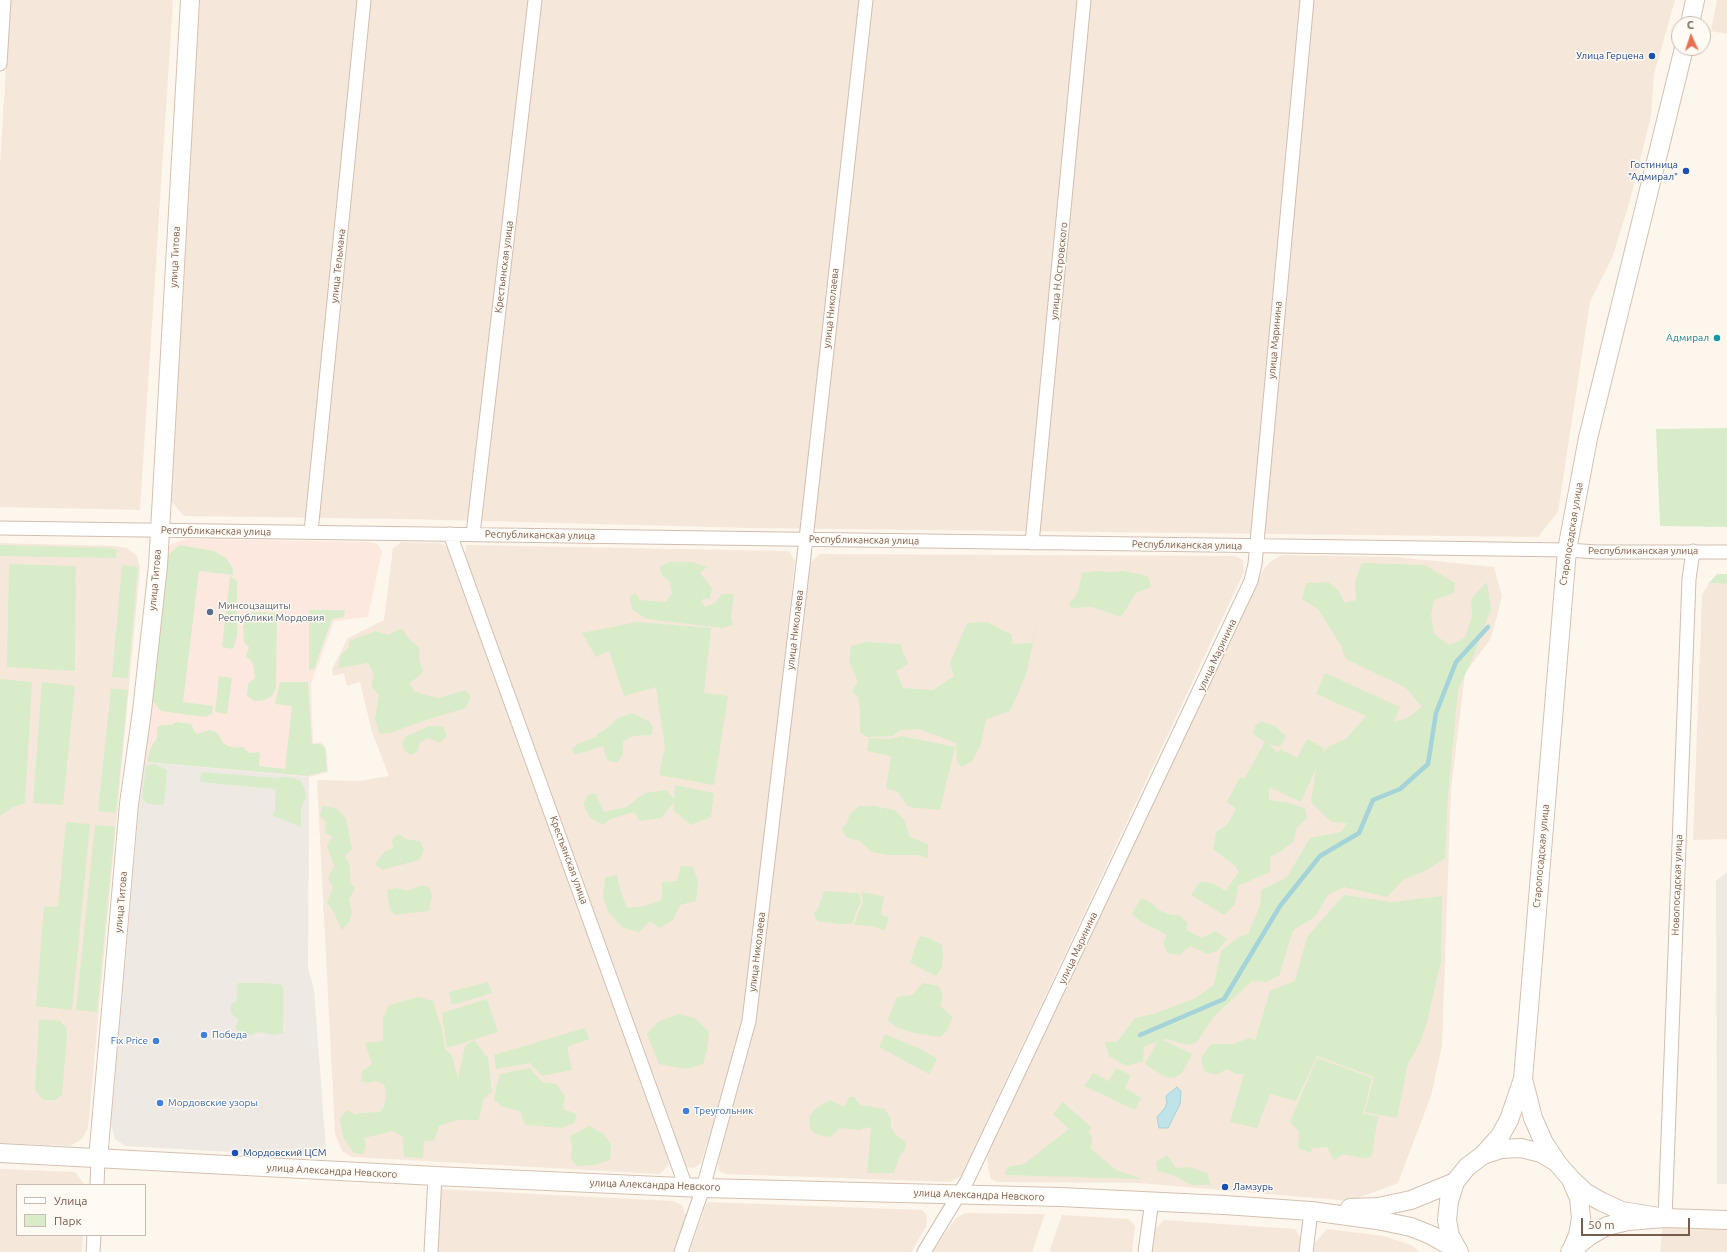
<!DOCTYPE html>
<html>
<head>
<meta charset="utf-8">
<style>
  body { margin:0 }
  #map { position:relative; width:1727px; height:1252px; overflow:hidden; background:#fdf6ec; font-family:Ubuntu,sans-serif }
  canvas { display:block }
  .legend { position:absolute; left:16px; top:1184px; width:130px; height:52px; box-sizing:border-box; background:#fffaf3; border:1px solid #cabbb1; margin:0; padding:5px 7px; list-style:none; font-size:12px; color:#7a5c4d }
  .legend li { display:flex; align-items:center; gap:8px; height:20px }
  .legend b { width:20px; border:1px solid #cabbb1 }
  .north { position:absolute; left:1671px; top:16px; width:40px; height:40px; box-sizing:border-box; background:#fffaf3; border:1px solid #cabbb1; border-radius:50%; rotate:357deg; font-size:11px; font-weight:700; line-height:16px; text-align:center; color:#7a5c4d }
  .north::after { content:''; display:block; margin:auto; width:14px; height:18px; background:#e76f51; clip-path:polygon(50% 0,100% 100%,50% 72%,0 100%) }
  .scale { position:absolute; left:1581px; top:1218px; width:109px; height:18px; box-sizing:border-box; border:2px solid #7a5c4d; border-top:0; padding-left:5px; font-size:12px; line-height:14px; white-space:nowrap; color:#7a5c4d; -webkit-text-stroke:3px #fffaf3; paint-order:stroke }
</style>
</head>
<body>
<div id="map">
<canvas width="1727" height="1252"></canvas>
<ul class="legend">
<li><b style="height:5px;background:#fff"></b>Улица</li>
<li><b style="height:11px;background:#d8ecc9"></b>Парк</li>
</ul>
<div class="north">С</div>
<div class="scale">50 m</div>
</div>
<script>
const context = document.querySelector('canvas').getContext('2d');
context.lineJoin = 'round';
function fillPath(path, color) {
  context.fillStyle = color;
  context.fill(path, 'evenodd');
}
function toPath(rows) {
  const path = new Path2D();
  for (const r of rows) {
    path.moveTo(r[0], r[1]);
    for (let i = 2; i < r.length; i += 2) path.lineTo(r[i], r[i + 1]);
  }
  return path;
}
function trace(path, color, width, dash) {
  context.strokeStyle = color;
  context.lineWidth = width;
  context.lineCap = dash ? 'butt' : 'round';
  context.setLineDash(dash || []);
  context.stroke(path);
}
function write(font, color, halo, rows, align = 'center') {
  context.font = font + ' Ubuntu,sans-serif';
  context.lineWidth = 3;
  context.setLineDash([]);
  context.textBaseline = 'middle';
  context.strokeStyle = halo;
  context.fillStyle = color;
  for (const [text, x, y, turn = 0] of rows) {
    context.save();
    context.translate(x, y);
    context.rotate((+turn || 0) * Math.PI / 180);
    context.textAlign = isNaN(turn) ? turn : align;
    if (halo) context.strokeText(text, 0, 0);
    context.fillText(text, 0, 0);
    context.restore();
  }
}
const residential = toPath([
  [10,0,173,0,140,510,0,507,0,166],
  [198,0,1675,0,1654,74,1651,116,1630,200,1613,256,1590,302,1558,512,1538,537,752,528,404,519,184,516,165,494],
  [1717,0,1727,0,1727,34,1711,31],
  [402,542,440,543,449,548,670,1155,668,1166,660,1174,352,1157,342,1151,335,1134,317,780,359,781,389,776,372,732,360,682,347,686,344,673,333,676,332,669,348,638,384,620,393,548],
  [0,543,114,546,127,548,137,556,140,568,88,1128,82,1139,70,1146,0,1143],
  [466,545,789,551,795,561,746,1018,701,1163,694,1168,686,1167,465,556],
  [820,554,1235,556,1243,560,1244,572,961,1176,950,1182,726,1174,719,1171,718,1163,754,1024,765,944,809,564],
  [1282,555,1396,557,1494,567,1502,596,1498,613,1490,640,1465,673,1451,790,1442,1046,1431,1096,1398,1183,1350,1201,1139,1183,997,1182,991,1179,988,1168,987,1158,990,1145,1263,570,1271,561],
  [1709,583,1727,584,1727,839,1693,840,1702,595],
  [0,1169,75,1172,85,1185,17,1185,17,1235,83,1235,82,1252,0,1252],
  [439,1189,673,1201,682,1205,687,1218,676,1252,437,1252],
  [707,1202,922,1210,927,1215,926,1227,911,1252,689,1252],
  [965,1213,1045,1214,1032,1252,932,1252,956,1218],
  [1062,1215,1129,1219,1135,1226,1132,1252,1049,1252],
  [1164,1220,1295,1229,1301,1238,1300,1252,1152,1252,1155,1229],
  [1663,1222,1727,1223,1727,1252,1660,1252],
  [1327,1229,1384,1236,1411,1245,1420,1252,1314,1252,1315,1243]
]);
const commercial = toPath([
  [187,539,368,542,378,544,382,551,368,617,334,621,311,684,313,743,321,742,326,748,328,772,309,777,143,762,161,559,171,544]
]);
const industrial = toPath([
  [143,762,309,777,308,968,314,990,326,1149,324,1154,319,1157,125,1146,115,1139,111,1124],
  [1727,872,1727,1184,1717,1184,1716,881]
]);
const green = toPath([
  [1727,428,1727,527,1660,526,1656,429],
  [0,545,109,548,117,550,116,558,0,556],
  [180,545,214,551,226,558,233,568,233,575,199,571,183,702,213,706,212,714,205,717,161,711,151,699,165,568,169,554],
  [669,562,692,562,707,567,700,573,712,588,710,598,701,600,705,607,715,603,722,594,734,594,731,617,733,625,723,628,646,619,632,609,630,597,635,593,640,600,666,602,672,594,670,582,661,574,660,566],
  [1362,563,1425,565,1455,583,1454,593,1434,600,1431,615,1434,634,1449,645,1465,638,1472,617,1471,599,1487,582,1491,609,1474,655,1458,690,1448,795,1445,858,1427,870,1403,880,1387,897,1344,887,1328,895,1315,917,1293,930,1279,976,1266,982,1252,981,1214,1016,1197,1042,1187,1045,1166,1039,1163,1040,1192,1054,1182,1073,1174,1078,1165,1077,1145,1064,1157,1042,1144,1047,1143,1061,1126,1066,1109,1056,1105,1042,1117,1042,1135,1018,1153,1014,1194,999,1214,985,1221,951,1239,937,1248,934,1260,906,1261,890,1287,877,1310,838,1341,832,1347,823,1331,822,1311,802,1316,768,1301,802,1269,787,1269,800,1289,803,1305,808,1307,818,1296,829,1294,841,1280,852,1270,857,1270,872,1238,886,1235,904,1224,915,1191,895,1200,882,1212,883,1226,891,1239,871,1234,865,1213,849,1216,832,1227,825,1236,809,1227,802,1240,777,1244,779,1265,742,1253,734,1255,726,1261,721,1275,726,1286,736,1280,747,1269,744,1278,753,1280,749,1297,758,1307,739,1324,748,1323,752,1330,746,1346,739,1366,716,1316,694,1325,673,1400,707,1394,722,1407,718,1422,707,1406,688,1346,659,1341,646,1318,609,1302,599,1306,583,1328,582,1339,591,1345,603,1356,600,1355,581],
  [9,564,76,566,75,671,7,667],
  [122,565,138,567,128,678,112,677],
  [1097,571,1108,572,1123,571,1148,576,1151,587,1136,593,1121,617,1092,607,1071,608,1069,602,1074,599,1078,591,1082,573],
  [1717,574,1727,574,1727,584,1709,583],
  [230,576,237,581,237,636,233,649,222,647],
  [309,610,345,610,344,617,332,619,314,669,309,670],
  [250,612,277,613,276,689,272,696,264,700,254,701,247,696,248,684,255,678,253,663,246,656,249,647,244,642,243,625],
  [637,622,711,628,704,693,728,696,714,785,659,775,665,747,656,687,624,696,609,651,596,657,582,633],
  [987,622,1011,634,1013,644,1032,643,1037,624,1026,675,1010,711,986,719,981,744,972,761,962,767,957,762,956,743,919,729,900,730,892,736,867,737,860,732,860,711,858,697,852,691,858,682,849,661,851,646,866,642,900,644,908,664,896,671,903,688,933,690,954,676,950,663,967,623],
  [402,628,407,637,420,649,419,660,423,671,418,677,409,683,415,692,438,698,465,690,471,697,466,708,429,719,390,733,380,734,375,719,379,695,371,686,374,674,368,663,338,668,341,655,349,647,349,641,376,631,388,635],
  [219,676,232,678,227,714,215,712],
  [0,679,32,682,25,803,13,807,0,816],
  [42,682,75,686,63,805,33,803],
  [280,682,308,682,312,744,321,744,325,748,327,771,308,776,147,762,150,749,157,738,157,727,162,725,171,725,176,722,191,724,196,734,210,730,218,733,223,743,230,747,243,747,249,753,258,752,260,754,259,766,285,769,292,706,275,704],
  [111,688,128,690,116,813,98,811],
  [632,713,649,721,653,728,651,735,633,736,623,741,623,754,617,763,607,760,603,746,575,755,572,749,578,744,596,737,598,733,605,730,618,718],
  [429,726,443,726,447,736,440,743,428,738,419,743,418,751,411,755,404,750,402,744,405,737],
  [901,736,955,747,940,810,908,807,898,792,886,788,891,756,867,751,869,738,891,739],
  [154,764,167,770,164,804,161,805,148,804,142,799,146,766],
  [201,772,277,778,286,777,300,780,304,787,306,797,301,809,301,827,273,816,275,809,276,789,200,782],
  [675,785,714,793,711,817,691,825,674,811,674,802,661,818,640,821,634,812,610,819,603,825,591,818,583,805,588,795,595,793,604,812,627,807,639,797,646,793,666,790,674,799],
  [322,806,336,808,346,819,352,849,345,856,350,866,350,882,355,888,349,899,352,912,349,922,342,930,334,913,327,902,333,888,328,878,334,866,327,847,332,837,325,832,326,822,320,816],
  [859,806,874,806,895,810,905,821,910,837,928,844,928,858,917,855,888,855,871,852,860,841,846,837,842,828,847,823,850,814],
  [66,822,90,824,72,1010,36,1006,44,906,58,907],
  [95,825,115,827,97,1012,76,1010],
  [398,834,406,839,420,841,424,850,419,860,382,870,375,864,384,852,393,848,392,840],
  [681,866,693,867,698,882,696,901,680,905,673,920,660,928,650,921,639,932,623,928,608,911,603,898,605,877,617,875,621,892,627,908,645,906,662,900,662,882,677,881],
  [423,885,430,888,432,896,429,911,395,915,390,910,387,890,397,888,407,891],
  [824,891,859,893,861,902,856,912,852,924,840,924,817,921,814,914,818,908],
  [861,892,884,896,881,915,889,917,885,931,872,926,854,925,863,902],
  [1344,895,1392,902,1442,896,1441,961,1427,1022,1420,1043,1408,1063,1397,1118,1365,1112,1374,1077,1317,1056,1296,1101,1270,1094,1257,1128,1230,1122,1244,1074,1236,1074,1227,1069,1216,1075,1204,1071,1201,1058,1211,1044,1232,1044,1250,1038,1255,1041,1270,991,1295,981,1307,937],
  [1141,898,1153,904,1158,910,1172,915,1179,915,1188,923,1186,930,1202,938,1215,931,1227,939,1217,951,1208,954,1190,946,1180,955,1167,953,1163,943,1167,935,1141,922,1132,914],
  [921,936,929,938,942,945,943,956,942,967,936,976,910,963,917,942],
  [488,982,492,993,452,1005,449,992],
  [238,983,269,983,282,985,284,991,283,1033,273,1035,261,1032,255,1033,254,1035,239,1034,235,1027,239,1020,231,1013,231,1003,236,1003],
  [923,983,939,986,943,995,940,1006,953,1017,947,1031,940,1037,914,1033,898,1028,888,1020,897,997,912,995],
  [418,997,433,1001,442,1029,445,1049,452,1056,458,1078,465,1046,474,1040,488,1058,492,1091,483,1100,479,1120,458,1120,439,1126,434,1141,424,1141,423,1158,404,1157,403,1137,393,1131,364,1138,366,1147,363,1154,354,1153,343,1137,340,1119,347,1110,356,1115,361,1113,380,1112,384,1106,386,1093,384,1084,375,1081,367,1083,361,1081,362,1071,372,1064,365,1043,383,1041,383,1018,389,1005],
  [487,999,498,1032,447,1048,442,1013],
  [678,1014,695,1018,709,1032,707,1049,703,1064,686,1069,659,1064,647,1034,658,1022],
  [39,1019,60,1021,66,1027,67,1035,62,1095,55,1100,43,1100,35,1090],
  [585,1028,589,1039,567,1047,572,1070,542,1076,530,1063,496,1069,494,1055],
  [885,1034,923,1050,937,1059,929,1074,879,1047],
  [1317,1058,1372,1078,1363,1114,1378,1116,1372,1155,1366,1159,1343,1154,1334,1161,1327,1147,1312,1148,1311,1153,1298,1148,1299,1132,1290,1122],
  [530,1068,542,1082,556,1084,565,1096,563,1109,577,1114,574,1123,562,1128,525,1125,520,1111,503,1107,494,1100,496,1087,500,1074],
  [1116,1068,1131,1075,1125,1088,1141,1098,1135,1110,1084,1086,1093,1073,1109,1081],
  [849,1097,854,1097,860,1105,885,1109,891,1119,891,1127,896,1135,905,1141,906,1147,899,1157,894,1173,867,1173,871,1127,858,1130,839,1128,831,1137,818,1135,811,1130,809,1117,816,1108,830,1100,844,1107],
  [1063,1102,1092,1128,1088,1131,1092,1136,1091,1149,1116,1170,1142,1179,1005,1175,1007,1167,1024,1164,1069,1129,1053,1114],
  [589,1126,604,1134,611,1145,610,1160,595,1165,577,1166,571,1159,572,1147,570,1136],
  [1167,1155,1176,1168,1189,1167,1207,1173,1211,1185,1192,1185,1173,1175,1157,1171,1156,1162]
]);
const water = toPath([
  [1177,1087,1181,1091,1180,1104,1168,1128,1159,1128,1157,1117,1165,1108,1167,1102,1166,1096,1177,1087]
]);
const stream = toPath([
  [1140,1035,1224,999,1280,906,1320,856,1359,833,1373,800,1400,789,1428,764,1436,713,1456,662,1488,627]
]);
const street = toPath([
  [0,64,4,0],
  [0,528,1567,550,1597,552,1727,552],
  [311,532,364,0],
  [450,534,686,1187],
  [473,534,535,0],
  [1032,543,1084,0],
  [97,1185,98,1159],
  [1665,1218,1689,579,1693,551],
  [93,1252,94,1235],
  [431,1252,435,1176],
  [681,1252,703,1188,749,1021,806,539,866,0],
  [924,1252,967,1181,1251,581,1255,564,1307,0],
  [1145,1252,1152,1200],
  [1306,1252,1311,1211]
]);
const secondary = toPath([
  [1690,24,1695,0],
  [1523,1079,1533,1118,1544,1143,1558,1164,1571,1179,1586,1193,1602,1202,1622,1211,1665,1218],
  [0,1153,435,1176,703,1188,1060,1197,1224,1205,1311,1211,1377,1220,1411,1227,1431,1235,1457,1250],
  [1483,1155,1501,1149,1521,1148,1541,1153,1556,1162],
  [98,1159,129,804,142,711,158,566,190,0],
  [1350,1208,1378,1207,1411,1200,1455,1182],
  [1572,1249,1578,1235,1581,1218,1579,1198,1572,1182],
  [1459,1252,1450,1236,1447,1220,1449,1201,1455,1182,1467,1167,1483,1155,1500,1136,1509,1120,1523,1079,1567,550,1588,438,1684,48],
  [1570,1252,1589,1236,1607,1226,1628,1221,1665,1218,1727,1220]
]);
const markers = [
  [1652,56,4,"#1a4fb4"],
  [1686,171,4,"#1a4fb4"],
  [1717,338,4,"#0f9aa8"],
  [210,612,4,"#5c6f8a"],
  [204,1035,4,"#3f7fe0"],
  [156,1041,4,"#3f7fe0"],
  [160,1103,4,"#3f7fe0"],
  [686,1111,4,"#3f7fe0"],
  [235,1153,4,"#1a4fb4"],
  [1225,1187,4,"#1a4fb4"]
];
const transitNames = [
  ["Улица Герцена",1644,56],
  ["Гостиница",1678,165],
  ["\"Адмирал\"",1678,177],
  ["Мордовский ЦСМ",243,1153,"left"],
  ["Ламзурь",1233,1187,"left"]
];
const streetNames = [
  ["улица Титова",175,257,-87],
  ["улица Тельмана",338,266,-84],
  ["Крестьянская улица",504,267,-83],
  ["улица Н.Островского",1059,271,-84],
  ["улица Николаева",831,308,-84],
  ["улица Маринина",1275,340,-85],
  ["Республиканская улица",216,531,1],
  ["Старопосадская улица",1571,534,-81],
  ["Республиканская улица",540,535,1],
  ["Республиканская улица",864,540,1],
  ["Республиканская улица",1187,545,1],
  ["Республиканская улица",1643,551],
  ["улица Титова",155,580,-85],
  ["улица Николаева",795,630,-83],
  ["улица Маринина",1217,655,-65],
  ["Старопосадская улица",1541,856,-85],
  ["Крестьянская улица",569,860,70],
  ["Новопосадская улица",1677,885,-88],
  ["улица Титова",121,902,-85],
  ["улица Маринина",1078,948,-65],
  ["улица Николаева",757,952,-83],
  ["улица Александра Невского",332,1171,3],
  ["улица Александра Невского",655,1185,2],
  ["улица Александра Невского",979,1195,2]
];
const cultureNames = [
  ["Адмирал",1709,338]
];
const serviceNames = [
  ["Минсоцзащиты",218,606],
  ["Республики Мордовия",218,618]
];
const shopNames = [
  ["Победа",212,1035],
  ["Fix Price",148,1041,"right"],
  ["Мордовские узоры",168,1103],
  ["Треугольник",694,1111]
];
fillPath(residential, '#f5e8da');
fillPath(commercial, '#fde8e0');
fillPath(industrial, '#efe9e4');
fillPath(green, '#d8ecc9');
fillPath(water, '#bfe3e8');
trace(water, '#a5d3da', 1);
trace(stream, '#a5d3da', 4.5);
trace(street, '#d1beb0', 15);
trace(secondary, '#d6c0b0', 20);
trace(street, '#fff', 13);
trace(secondary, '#fff', 18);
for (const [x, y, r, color] of markers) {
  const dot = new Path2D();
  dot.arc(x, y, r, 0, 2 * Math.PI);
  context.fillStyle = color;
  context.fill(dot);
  trace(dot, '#fffaf3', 1.5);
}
write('10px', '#164399', '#fffaf3', transitNames, 'right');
write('10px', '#7a5c4d', '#fffaf3', streetNames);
write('10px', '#0d838f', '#fffaf3', cultureNames, 'right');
write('10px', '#4e5e75', '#fffaf3', serviceNames, 'left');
write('10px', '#366cbe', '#fffaf3', shopNames, 'left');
</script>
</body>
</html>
